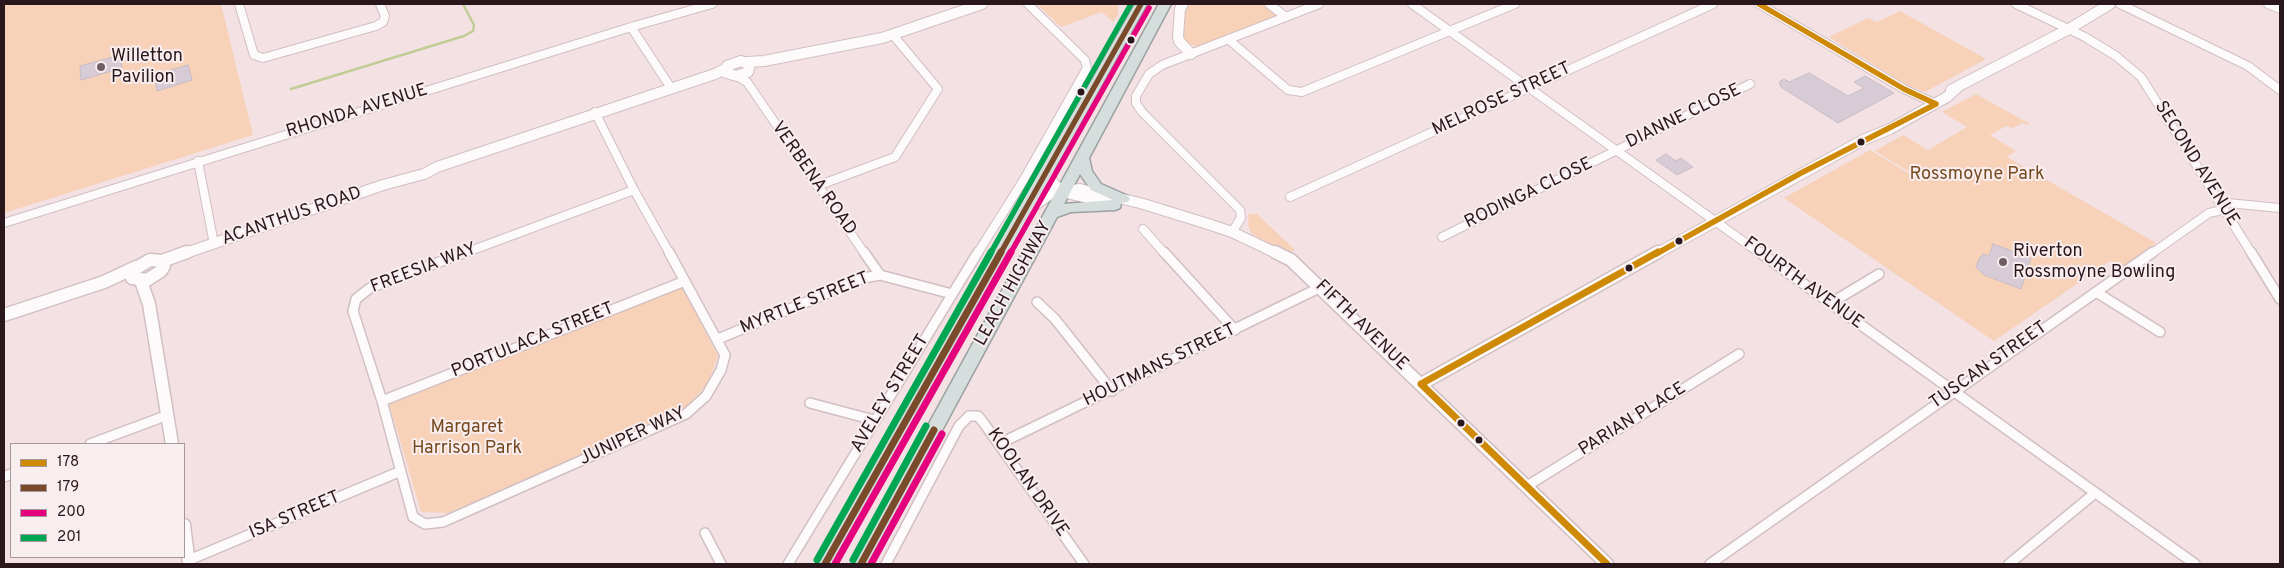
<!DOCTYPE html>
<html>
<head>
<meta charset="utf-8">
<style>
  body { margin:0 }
  #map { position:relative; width:2284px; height:568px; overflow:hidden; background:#f3e1e4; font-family:Overpass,sans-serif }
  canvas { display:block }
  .frame { position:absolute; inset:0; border:5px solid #2a171c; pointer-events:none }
  .legend { position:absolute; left:10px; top:443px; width:175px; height:115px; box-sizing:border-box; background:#f8edef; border:1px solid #a6979b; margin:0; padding:6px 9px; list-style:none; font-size:15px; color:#2a171c }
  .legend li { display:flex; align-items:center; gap:10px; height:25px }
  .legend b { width:25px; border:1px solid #a6979b }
</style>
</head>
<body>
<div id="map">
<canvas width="2284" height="568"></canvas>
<div class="frame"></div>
<ul class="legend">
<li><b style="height:6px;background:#ce8906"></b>178</li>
<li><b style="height:6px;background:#7a4b2a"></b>179</li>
<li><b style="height:6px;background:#e5007d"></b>200</li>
<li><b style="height:6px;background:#00a651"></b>201</li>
</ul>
</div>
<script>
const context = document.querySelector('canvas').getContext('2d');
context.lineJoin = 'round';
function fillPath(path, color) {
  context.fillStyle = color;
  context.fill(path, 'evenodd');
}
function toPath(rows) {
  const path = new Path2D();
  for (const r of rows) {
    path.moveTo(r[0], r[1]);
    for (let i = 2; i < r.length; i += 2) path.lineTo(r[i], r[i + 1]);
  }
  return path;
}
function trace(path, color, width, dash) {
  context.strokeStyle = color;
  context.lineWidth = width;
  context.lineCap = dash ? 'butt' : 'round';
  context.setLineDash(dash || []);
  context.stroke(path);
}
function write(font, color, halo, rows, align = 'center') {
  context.font = font + ' Overpass,sans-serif';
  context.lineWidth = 4;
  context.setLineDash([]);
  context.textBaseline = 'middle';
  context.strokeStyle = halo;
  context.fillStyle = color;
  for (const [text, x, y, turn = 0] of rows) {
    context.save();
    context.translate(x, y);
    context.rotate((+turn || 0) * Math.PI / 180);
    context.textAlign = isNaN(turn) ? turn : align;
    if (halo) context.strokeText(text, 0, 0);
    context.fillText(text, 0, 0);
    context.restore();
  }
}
const green = toPath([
  [4,4,221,4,253,135,4,213],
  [1037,4,1118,4,1118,15,1113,22,1102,12,1061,27],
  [1187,4,1265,4,1274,11,1276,16,1198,47,1187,43,1182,35,1184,9],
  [1900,11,1986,59,1925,92,1905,84,1829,37,1868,18,1877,22],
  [1976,94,2030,124,2028,125,2023,123,2013,128,2006,126,1990,135,2016,151,2007,157,2156,243,2122,267,2110,261,1994,341,1784,198,1870,150,1915,177,1916,176,1875,151,1903,135,1928,150,1967,127,1942,112],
  [1249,214,1257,214,1295,250,1285,254,1251,233,1248,224],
  [682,287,718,356,708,383,684,410,448,513,421,512,389,403]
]);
const stream = toPath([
  [291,89,464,36,473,31,474,25,463,4]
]);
const building = toPath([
  [120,55,122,68,81,80,80,66,120,55],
  [188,65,192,80,157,91,154,75,188,65],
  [1809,73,1848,96,1864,88,1854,82,1865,76,1894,93,1838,123,1781,87,1779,82,1784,79,1789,82,1809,73],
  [1666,154,1676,161,1681,158,1693,167,1677,175,1656,160,1666,154],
  [1993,244,2031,258,2021,289,1984,275,1976,267,1980,257,1982,257,1983,254,1989,256,1993,244]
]);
const minorFar1 = toPath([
  [239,4,254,55,263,58,376,26,383,22,385,16,380,4],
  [1269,4,1286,17],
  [1412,4,1761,254],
  [1759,4,1904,89,1936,104],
  [2016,4,2085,37,2116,56,2141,77,2252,254],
  [2120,4,2248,66,2280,90],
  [2268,4,2280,9],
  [631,27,671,88],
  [1228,39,1288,90,1302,92,1515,4],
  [737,76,747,82,865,254],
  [595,112,634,190],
  [198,161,214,244],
  [817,186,895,157,938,89,893,35],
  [634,190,670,254],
  [1290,197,1713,4],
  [4,223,631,27,712,4],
  [1143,229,1165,254],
  [1232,232,1241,218,1240,210,1142,112,1136,103,1136,96,1149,74,1162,65,1319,4],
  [1442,237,1750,84],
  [462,254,634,190],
  [977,254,1023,181,1087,68,1085,60,1028,4],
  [2151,254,2209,213,2218,211,2228,203,2280,208]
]);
const minor = toPath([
  [466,252,370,288,356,299,353,311,382,401,413,517,425,524,443,522,686,414,706,396,721,370,725,355,669,252],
  [864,252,880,275],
  [1164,252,1235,330],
  [1759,252,2195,564],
  [2251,252,2280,299],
  [2096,292,2160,332],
  [1037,302,1055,319,1112,391],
  [1831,303,1879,274],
  [718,339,864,278,880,275,952,294],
  [382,401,685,281],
  [810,403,874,420],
  [90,444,168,415],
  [999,444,1321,287],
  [4,477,11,474],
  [1527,486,1739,354],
  [705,533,721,564],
  [189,560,401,471],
  [788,564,978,252],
  [886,564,959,426,969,416,978,416,983,422,1084,564],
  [1710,564,2153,252],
  [2009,564,2095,493]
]);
const tertiaryFar1 = toPath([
  [1183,4,1180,9,1178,36,1179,41,1191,54],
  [741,61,750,65,748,72,737,76,726,73,727,66,741,61],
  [747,62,764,61,882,38,982,4],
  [1951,90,2069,29,2110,4],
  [1047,171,1054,184,1063,192,1111,204],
  [1024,213,1052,193,1080,189,1140,203,1208,224,1232,232,1278,254],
  [183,254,383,185,424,174,437,167,715,74,727,68],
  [1656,254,1863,140,1890,129,1947,97,1958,87]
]);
const tertiary = toPath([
  [1275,252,1291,260,1607,564],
  [150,260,162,261,164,266,161,271,147,280,132,278,133,270,150,260],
  [162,261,187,252],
  [141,281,149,304,172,444],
  [4,315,104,282,136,267],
  [1421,384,1658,252],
  [184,525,189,564]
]);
const trunk = toPath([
  [1135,4,1147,4,834,564,816,564,1135,4],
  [1159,4,1171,4,1089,158,1092,171,1101,184,1128,196,1130,199,1128,202,1121,203,1120,208,1115,210,1071,212,1057,217,870,564,852,564,1159,4],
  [1080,174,1091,190,1113,200,1064,204,1080,174]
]);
const bus1Far1 = toPath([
  [1759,4,1904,89,1936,104],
  [1656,254,1801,173,1936,104]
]);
const bus1 = toPath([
  [1421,384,1658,252],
  [1421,384,1607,564]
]);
const bus2Far1 = toPath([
  [1000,254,1141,4]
]);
const bus2 = toPath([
  [825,564,1001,252],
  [861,564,934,430]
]);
const bus3Far1 = toPath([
  [1010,254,1149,8]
]);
const bus3 = toPath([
  [835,564,1011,252],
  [871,564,942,434]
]);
const bus4Far1 = toPath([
  [990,254,1131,4]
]);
const bus4 = toPath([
  [817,560,991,252],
  [853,560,926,426]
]);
const markers = [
  [1131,40,4.5,"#2a171c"],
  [101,67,5,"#705e62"],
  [1081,92,4.5,"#2a171c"],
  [1861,142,4.5,"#2a171c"],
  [1679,241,4.5,"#2a171c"],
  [2003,262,5,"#705e62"],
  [1629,268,4.5,"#2a171c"],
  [1461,423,4.5,"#2a171c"],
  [1479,440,4.5,"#2a171c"]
];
const poiNames = [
  ["Willetton",111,57],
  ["Pavilion",111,78],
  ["Riverton",2013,252],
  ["Rossmoyne Bowling",2013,273]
];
const streetNames = [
  ["MELROSE STREET",1502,100,-25],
  ["RHONDA AVENUE",357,112,-17],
  ["DIANNE CLOSE",1684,117,-26],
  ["SECOND AVENUE",2196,164,58],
  ["VERBENA ROAD",813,179,55],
  ["RODINGA CLOSE",1529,194,-26],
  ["ACANTHUS ROAD",292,217,-19],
  ["FREESIA WAY",424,269,-21],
  ["LEACH HIGHWAY",1014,284,-61],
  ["FOURTH AVENUE",1803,284,36],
  ["MYRTLE STREET",805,304,-22],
  ["FIFTH AVENUE",1361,326,44],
  ["PORTULACA STREET",533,341,-22],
  ["HOUTMANS STREET",1160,366,-26],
  ["TUSCAN STREET",1989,366,-35],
  ["AVELEY STREET",891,394,-59],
  ["PARIAN PLACE",1633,420,-32],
  ["JUNIPER WAY",633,437,-25],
  ["KOOLAN DRIVE",1027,483,55],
  ["ISA STREET",295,516,-23]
];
const parkNames = [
  ["Rossmoyne Park",1977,175],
  ["Margaret",467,428],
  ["Harrison Park",467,449]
];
fillPath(green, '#f7d1b8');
trace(stream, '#c2cd96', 2.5);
fillPath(building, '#d7cbd5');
trace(building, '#c8bcc6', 1);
trace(minorFar1, '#d1bfc2', 10);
trace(minor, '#d1bfc2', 12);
trace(tertiaryFar1, '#d1bfc2', 12);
trace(tertiary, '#d1bfc2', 15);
trace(trunk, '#9ca1a1', 3);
trace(minorFar1, '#fdfafb', 8);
trace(minor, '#fdfafb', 9);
trace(tertiaryFar1, '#fdfafb', 10);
trace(tertiary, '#fdfafb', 12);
fillPath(trunk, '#d6dedd');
trace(bus1Far1, '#ce8906', 5.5);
trace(bus1, '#ce8906', 7);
trace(bus2Far1, '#7a4b2a', 5.5);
trace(bus2, '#7a4b2a', 7);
trace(bus3Far1, '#e5007d', 5.5);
trace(bus3, '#e5007d', 7);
trace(bus4Far1, '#00a651', 5.5);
trace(bus4, '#00a651', 7);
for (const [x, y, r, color] of markers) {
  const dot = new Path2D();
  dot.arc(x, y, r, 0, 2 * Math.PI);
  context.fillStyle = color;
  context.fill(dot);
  trace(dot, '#f8edef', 2);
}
write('18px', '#2a171c', '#f8edef', poiNames, 'left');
write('18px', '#2a171c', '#f8edef', streetNames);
write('18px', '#764a1e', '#f8edef', parkNames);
</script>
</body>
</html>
